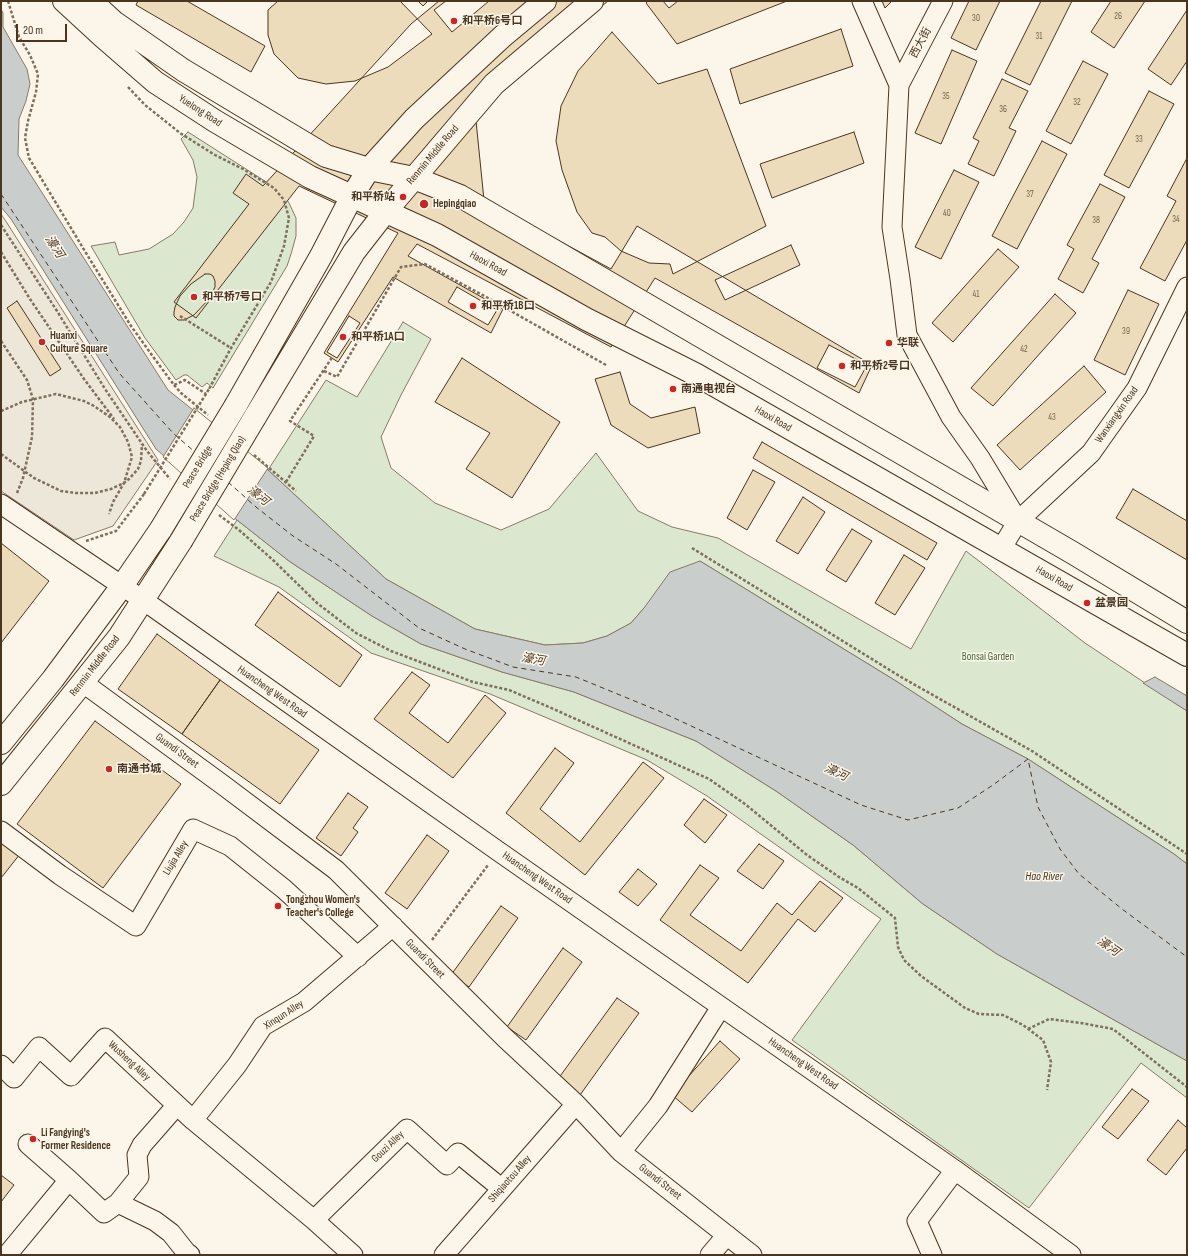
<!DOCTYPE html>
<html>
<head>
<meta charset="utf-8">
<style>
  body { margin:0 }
  #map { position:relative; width:1188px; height:1256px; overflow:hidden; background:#fbf6e9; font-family:"Sofia Sans Condensed",sans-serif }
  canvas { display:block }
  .frame { position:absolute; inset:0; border:2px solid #4a3520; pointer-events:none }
  .scale { position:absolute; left:16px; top:24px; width:51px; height:18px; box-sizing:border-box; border:2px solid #4a3520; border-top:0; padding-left:5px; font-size:12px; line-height:14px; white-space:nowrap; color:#4a3520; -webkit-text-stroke:3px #fbf6e9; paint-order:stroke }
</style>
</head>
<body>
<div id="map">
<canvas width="1188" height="1256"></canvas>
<div class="frame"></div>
<div class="scale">20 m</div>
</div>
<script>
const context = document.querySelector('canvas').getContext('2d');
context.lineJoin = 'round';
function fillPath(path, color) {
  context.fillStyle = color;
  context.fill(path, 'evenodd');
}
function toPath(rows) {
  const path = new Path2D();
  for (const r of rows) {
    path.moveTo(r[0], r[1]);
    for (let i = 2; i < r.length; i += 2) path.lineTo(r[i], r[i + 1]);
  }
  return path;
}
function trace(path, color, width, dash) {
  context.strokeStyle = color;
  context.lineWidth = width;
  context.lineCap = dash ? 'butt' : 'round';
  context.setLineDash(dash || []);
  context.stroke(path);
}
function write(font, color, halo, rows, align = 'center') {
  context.font = font + ' "Sofia Sans Condensed","Noto Sans SC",sans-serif';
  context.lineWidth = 3;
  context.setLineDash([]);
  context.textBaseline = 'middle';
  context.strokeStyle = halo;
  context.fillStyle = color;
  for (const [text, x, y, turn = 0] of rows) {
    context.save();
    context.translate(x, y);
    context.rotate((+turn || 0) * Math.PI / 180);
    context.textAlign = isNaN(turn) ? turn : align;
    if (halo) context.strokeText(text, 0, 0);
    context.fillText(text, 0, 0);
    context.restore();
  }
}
const green = toPath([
  [188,132,282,192,289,203,296,218,296,236,291,254,287,266,213,388,207,383,202,387,187,375,184,375,176,380,145,338,91,246,115,242,119,255,149,249,173,234,184,222,193,208,197,177,193,160,181,139,188,132],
  [403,322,431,339,401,395,381,437,391,468,435,503,501,530,549,509,596,453,638,511,672,527,718,538,911,649,966,551,1085,643,1187,711,1187,864,1174,854,1028,759,962,724,896,681,700,561,644,608,631,623,607,636,583,643,545,645,475,629,386,579,268,470,326,380,357,397,403,322],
  [237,520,289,561,372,616,421,644,502,672,574,692,696,741,776,791,853,845,923,904,997,954,1187,1061,1187,1098,1141,1063,1029,1208,792,1040,881,919,707,796,647,760,490,694,371,653,279,587,214,556,237,520]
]);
const parking = toPath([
  [1,214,7,223,158,460,113,526,74,540,1,491,1,214]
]);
const water = toPath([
  [1,9,3,13,3,27,27,69,30,84,26,101,19,119,18,155,168,390,268,470,386,579,475,629,545,645,583,643,607,636,631,623,644,608,670,572,700,561,896,681,962,724,1028,759,1174,854,1187,864,1187,1061,997,954,923,904,853,845,776,791,696,741,574,692,502,672,421,644,372,616,289,561,237,520,156,449,11,219,1,207,1,9],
  [1155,677,1187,696,1187,711,1143,683,1155,677]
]);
const pier = toPath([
  [194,408,268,468,234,520,163,457,194,408]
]);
const ferry = toPath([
  [1,194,119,373,173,433,196,453],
  [228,482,256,507,293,536,336,564,419,628,465,649,513,667,576,677,659,711,861,805,908,820,958,808,993,785,1028,759,1038,807,1060,849,1079,874,1122,909,1187,957]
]);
const building = toPath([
  [138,1,187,1,265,46,251,72,136,5,138,1],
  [278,1,400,1,432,34,388,67,355,81,326,84,298,78,274,54,268,35,268,10,278,1],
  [418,1,428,1,423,6,418,1],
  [439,1,608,1,475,111,484,200,611,269,637,226,872,365,859,393,655,278,611,347,417,244,408,256,503,309,491,333,393,277,338,362,324,353,398,233,299,186,196,318,174,302,249,204,233,193,246,174,263,186,411,24,439,1],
  [446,1,489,1,452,32,434,10,446,1],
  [648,1,787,1,677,44,646,3,648,1],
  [663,1,678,1,669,8,663,1],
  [882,1,892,1,885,8,882,1],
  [969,1,1000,1,976,50,951,38,969,1],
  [1041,1,1072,1,1030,85,1005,73,1041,1],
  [1111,1,1145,1,1114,48,1091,32,1111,1],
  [1187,10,1187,61,1171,85,1148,69,1187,10],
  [841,29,853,66,740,104,730,69,841,29],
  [612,32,658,84,707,69,766,226,673,274,670,264,649,263,621,251,605,237,592,233,577,212,562,170,556,141,561,106,578,71,612,32],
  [952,50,977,61,941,144,915,133,952,50],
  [1083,61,1108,74,1071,144,1046,131,1083,61],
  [1002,79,1028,91,1009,128,1016,131,994,176,968,164,979,141,973,138,1002,79],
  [1149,91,1174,104,1129,188,1104,175,1149,91],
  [854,132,864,163,772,198,760,164,854,132],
  [1042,141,1067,154,1017,249,992,236,1042,141],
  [1187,158,1187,240,1165,281,1140,268,1176,201,1167,196,1187,158],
  [954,170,979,182,941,259,915,247,954,170],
  [1100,184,1125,197,1092,259,1099,263,1083,293,1058,279,1074,249,1067,245,1100,184],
  [791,245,800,265,725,300,715,280,791,245],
  [998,249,1019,267,953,342,932,323,998,249],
  [205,274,210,274,213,276,215,281,215,287,209,299,194,315,184,320,178,320,174,316,174,312,175,307,180,296,191,284,205,274],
  [457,287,497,310,488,325,448,302,457,287],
  [1128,290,1159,304,1125,375,1094,360,1128,290],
  [1055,294,1076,313,993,406,971,388,1055,294],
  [17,301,61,369,50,376,7,308,17,301],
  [349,316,360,323,337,358,327,352,349,316],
  [829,345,867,365,855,387,817,368,829,345],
  [462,358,560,422,512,498,466,469,490,433,435,402,462,358],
  [1084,366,1106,392,1020,470,997,445,1084,366],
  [620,372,630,404,651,418,695,407,700,433,648,448,611,425,595,379,620,372],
  [762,442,937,543,927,560,753,458,762,442],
  [753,470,775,482,747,530,727,518,753,470],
  [1133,489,1187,521,1187,560,1116,518,1133,489],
  [803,497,825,512,798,554,776,541,803,497],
  [852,529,872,541,846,582,826,570,852,529],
  [1,543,49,581,1,643,1,543],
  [904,555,925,568,895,615,875,603,904,555],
  [278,592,362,655,340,687,255,625,278,592],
  [157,634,220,680,182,734,118,689,157,634],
  [412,672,430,685,409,713,448,743,485,695,506,713,453,778,374,719,412,672],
  [220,680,319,750,280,804,182,734,220,680],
  [95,721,181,784,103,888,17,824,95,721],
  [555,748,574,763,540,809,580,842,643,762,664,778,585,875,506,813,555,748],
  [348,793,368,807,353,828,358,832,341,856,316,838,348,793],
  [704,799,727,815,705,843,684,825,704,799],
  [427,835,449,851,407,909,385,893,427,835],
  [1,840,20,854,1,878,1,840],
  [759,844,784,861,763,889,737,871,759,844],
  [700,865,719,878,690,915,741,951,777,903,792,915,820,881,843,898,815,932,798,919,748,983,660,920,700,865],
  [638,869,657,884,638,906,619,892,638,869],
  [501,906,518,918,469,987,451,975,501,906],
  [563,948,582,962,526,1040,507,1027,563,948],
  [617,998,639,1013,580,1095,558,1079,617,998],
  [720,1041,740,1059,692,1112,672,1095,720,1041],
  [1132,1089,1149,1101,1118,1139,1102,1127,1132,1089],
  [1178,1120,1187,1128,1187,1148,1166,1175,1147,1160,1178,1120],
  [1,1175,14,1185,1,1202,1,1175]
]);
const path = toPath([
  [8,1,19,37,30,55,38,74,36,92,28,121,25,138,29,158,86,253,131,326,154,358,174,385,185,380,206,394],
  [128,87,145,105,180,133,215,155,243,169,274,188,284,200,289,218,284,246,271,282,231,348,209,389],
  [1,225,57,311,105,389,147,451,170,479],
  [1,252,30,299,84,379,114,419],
  [180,316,231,348],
  [1,341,27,380,33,399,32,437,23,478,17,493],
  [324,371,337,377,401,267,425,264,488,298,606,365],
  [174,385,181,393,208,415],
  [1,411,22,402,56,394,84,401,94,406,110,417,120,427,128,442,132,457,124,483,113,502,109,514],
  [1,454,34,478,61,491,76,493,95,493,111,489,124,483,129,479,138,469,141,461,142,444],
  [254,455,296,491],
  [286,482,314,436,290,421,333,356],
  [219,515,239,530,273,560,317,603,356,633,391,651,473,682,509,690,549,707,709,779,745,804,807,855,839,877,858,888,895,918,898,947,904,960,921,976,965,1008,979,1014,1003,1015,1023,1025,1043,1040,1051,1062,1047,1090],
  [86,541,116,531,144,494],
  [692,548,901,677,1032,751,1187,854],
  [432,940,488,865],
  [1028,1029,1049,1019,1081,1023,1113,1029,1187,1087]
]);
const minor = toPath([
  [862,1,899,85,892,227,900,279,907,335,951,417,980,458,1018,521],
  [899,85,943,1],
  [1,504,143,600,498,851,955,1170,1071,1255],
  [1001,549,1018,521,1091,453,1137,388,1187,287],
  [82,682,223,785,336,870,505,1038,576,1104,621,1152,752,1255],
  [1,831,60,875,136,926,193,829,230,846,284,889,358,957],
  [1,1065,14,1078,39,1047,71,1076,105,1038,193,1120,314,1220,353,1255],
  [193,1120,237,1065,263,1026,304,1002,393,926],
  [621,1152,658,1106,721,1007],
  [69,1180,104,1213,118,1203,139,1177,137,1155,142,1145,177,1105],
  [118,1203,155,1221,171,1233,186,1252,190,1255],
  [314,1220,407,1129,447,1165,458,1153,501,1188],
  [7,1255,69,1180,28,1144],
  [444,1255,576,1104],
  [710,1255,727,1235],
  [932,1255,917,1221,955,1170]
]);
const major = toPath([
  [64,1,102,36,155,82,215,121,310,177,437,235,586,319,695,374,1187,655],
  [91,1,114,22,183,70,326,156,369,169,414,178,460,196,1073,553,1187,622],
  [236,405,321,256,352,196,369,169,414,119,503,36,545,1],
  [255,417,354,252,386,211,494,84,592,1],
  [1,743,53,679,122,586,161,529],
  [1,784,119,637,181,541]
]);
const pathBridge = toPath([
  [144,494,209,389]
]);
const majorBridge = toPath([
  [161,529,236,405],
  [181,541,255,417]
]);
const markers = [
  [454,21,4,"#c62828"],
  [403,197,4,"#c62828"],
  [424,204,5,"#c62828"],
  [194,297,4,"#c62828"],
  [473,306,4,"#c62828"],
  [343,337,4,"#c62828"],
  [42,342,4,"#c62828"],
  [889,343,4,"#c62828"],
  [842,366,4,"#c62828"],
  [673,389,4,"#c62828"],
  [1087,603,4,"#c62828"],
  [109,769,4,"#c62828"],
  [278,906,4,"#c62828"],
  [33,1139,4,"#c62828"]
];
const numberNames = [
  ["26",1118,17],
  ["30",976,19],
  ["31",1039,37],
  ["35",946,97],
  ["32",1077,103],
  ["36",1003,110],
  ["33",1139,140],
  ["37",1030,195],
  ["40",947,214],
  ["34",1176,220],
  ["38",1096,221],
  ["41",976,295],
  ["39",1126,332],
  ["42",1024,350],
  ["43",1052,418]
];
const poiNames = [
  ["和平桥6号口",462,21],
  ["和平桥站",395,197,"right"],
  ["Hepingqiao",433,204],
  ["和平桥7号口",202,297],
  ["和平桥1B口",481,306],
  ["Huanxi",50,336],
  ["Culture Square",50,349],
  ["和平桥1A口",351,337],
  ["华联",897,343],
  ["和平桥2号口",850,366],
  ["南通电视台",681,389],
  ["盆景园",1095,603],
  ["南通书城",117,769],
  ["Tongzhou Women's",286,900],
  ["Teacher's College",286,913],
  ["Li Fangying's",41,1133],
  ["Former Residence",41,1146]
];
const streetNames = [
  ["西大街",921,43,-62],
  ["Yuelong Road",200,111,33],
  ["Renmin Middle Road",433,155,-50],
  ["Haoxi Road",488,264,29],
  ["Wanxiangxin Road",1117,415,-55],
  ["Haoxi Road",773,419,30],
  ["Peace Bridge",198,467,-59],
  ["Peace Bridge (Heping Qiao)",218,479,-59],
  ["Haoxi Road",1054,579,30],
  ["Renmin Middle Road",95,666,-52],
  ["Huancheng West Road",272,692,35],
  ["Guandi Street",177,751,36],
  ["Liujia Alley",176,858,-59],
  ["Huancheng West Road",537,878,35],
  ["Guandi Street",425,959,45],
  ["Xinqun Alley",284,1015,-33],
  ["Wusheng Alley",129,1061,43],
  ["Huancheng West Road",803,1064,35],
  ["Gouzi Alley",388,1147,-44],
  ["Shiqiaotou Alley",510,1179,-49],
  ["Guandi Street",660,1182,38]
];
const parkNames = [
  ["Bonsai Garden",988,657]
];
const waterNames = [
  ["濠河",54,247,57],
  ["濠河",258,496,39],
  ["濠河",533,660,9],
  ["濠河",836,773,24],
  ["Hao River",1044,877],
  ["濠河",1108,947,35]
];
fillPath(green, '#dce7d0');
trace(green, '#887966', 1);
fillPath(parking, '#ede7d9');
trace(parking, '#887966', 1);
fillPath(water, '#c9cecd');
trace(water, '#887966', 1);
fillPath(pier, '#fbf6e9');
trace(pier, '#887966', 1);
trace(ferry, '#4a3520', 1, [5, 4]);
fillPath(building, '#ecdcbc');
trace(building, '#4a3520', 1);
trace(minor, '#4a3520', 21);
trace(major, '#4a3520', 24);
trace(path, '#7f6f5c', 2.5, [3, 2]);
trace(minor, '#fbf6e9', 19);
trace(major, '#fbf6e9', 22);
trace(majorBridge, '#4a3520', 24, []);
trace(pathBridge, '#7f6f5c', 2.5, [3, 2]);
trace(majorBridge, '#fbf6e9', 22);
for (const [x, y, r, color] of markers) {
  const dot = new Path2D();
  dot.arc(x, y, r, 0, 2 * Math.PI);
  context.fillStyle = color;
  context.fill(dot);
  trace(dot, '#fbf6e9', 1.5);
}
write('9px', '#725f47', null, numberNames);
write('bold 11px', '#4a3520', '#fbf6e9', poiNames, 'left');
write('11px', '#4a3520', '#fbf6e9', streetNames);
write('11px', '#436837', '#fbf6e9', parkNames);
write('italic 12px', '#4a3520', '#fbf6e9', waterNames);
</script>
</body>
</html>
